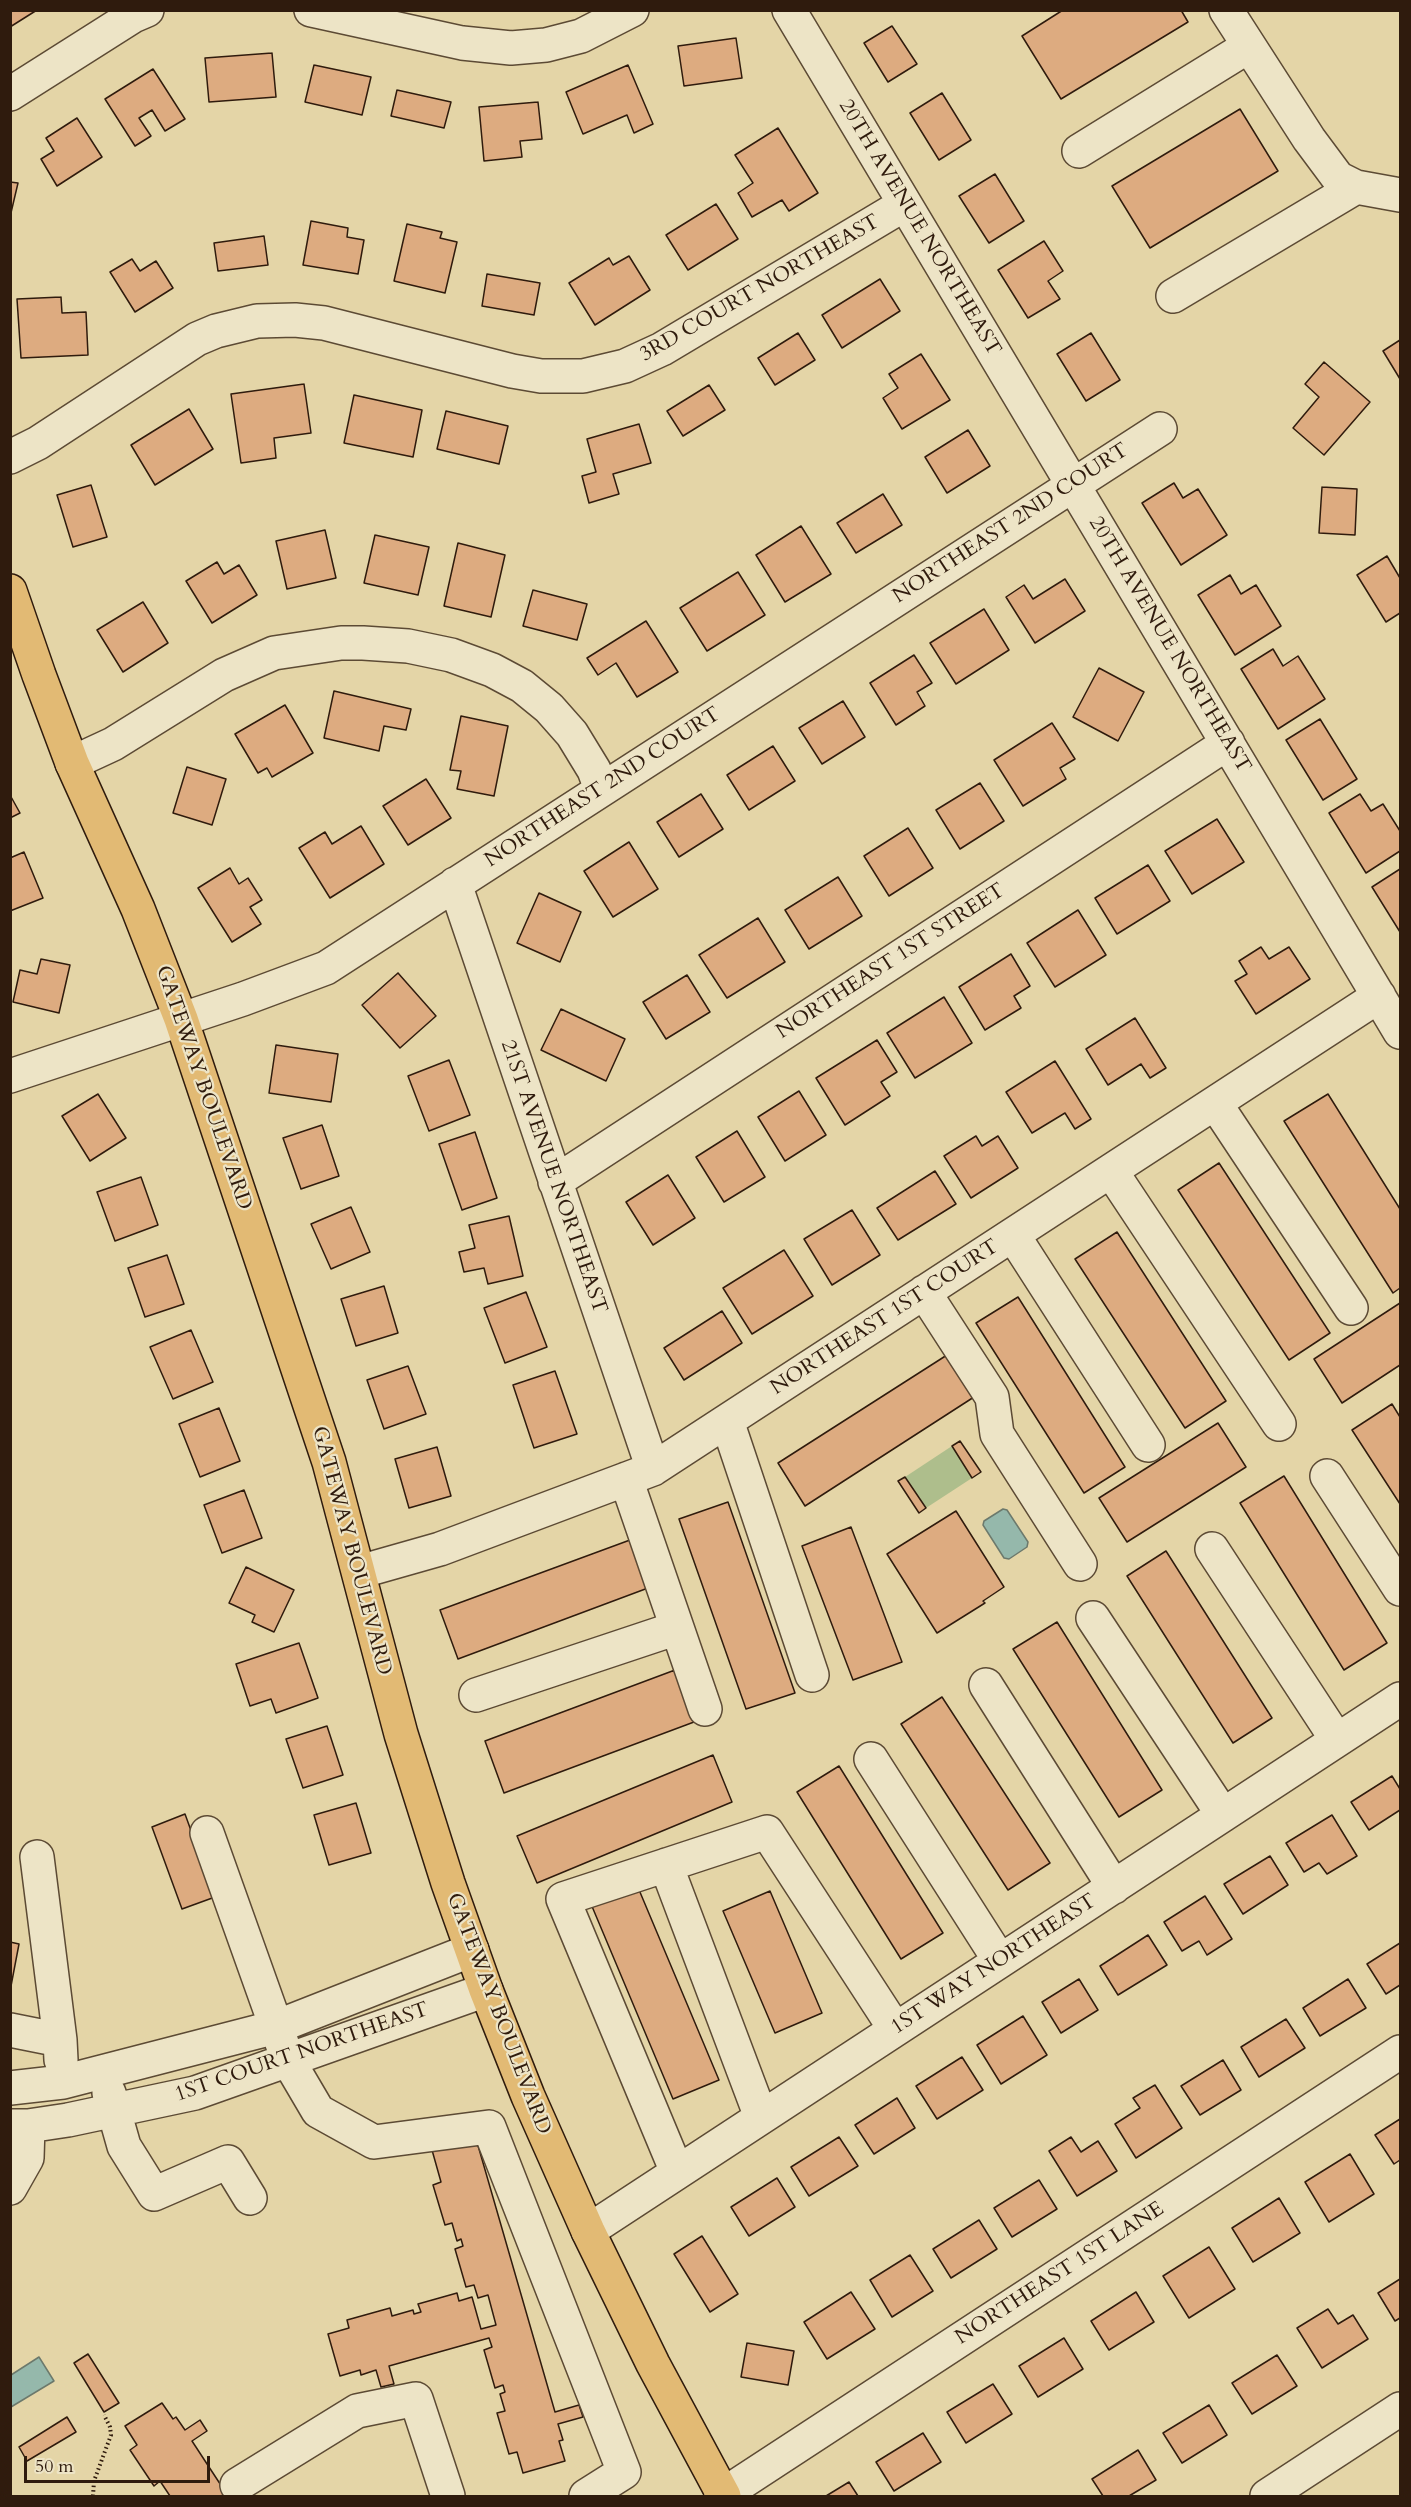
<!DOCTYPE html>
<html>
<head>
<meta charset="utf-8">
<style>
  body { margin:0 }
  #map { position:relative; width:1411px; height:2507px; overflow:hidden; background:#e4d5a7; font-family:Cardo,serif }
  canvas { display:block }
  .frame { position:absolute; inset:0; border:12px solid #2f1b0d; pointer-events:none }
  .scale { position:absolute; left:24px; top:2456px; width:186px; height:27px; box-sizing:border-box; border:3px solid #2f1b0d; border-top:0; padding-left:8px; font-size:18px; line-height:21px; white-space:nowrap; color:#2f1b0d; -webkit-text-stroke:4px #ede4c6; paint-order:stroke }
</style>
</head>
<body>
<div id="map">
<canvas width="1411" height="2507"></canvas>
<div class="frame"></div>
<div class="scale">50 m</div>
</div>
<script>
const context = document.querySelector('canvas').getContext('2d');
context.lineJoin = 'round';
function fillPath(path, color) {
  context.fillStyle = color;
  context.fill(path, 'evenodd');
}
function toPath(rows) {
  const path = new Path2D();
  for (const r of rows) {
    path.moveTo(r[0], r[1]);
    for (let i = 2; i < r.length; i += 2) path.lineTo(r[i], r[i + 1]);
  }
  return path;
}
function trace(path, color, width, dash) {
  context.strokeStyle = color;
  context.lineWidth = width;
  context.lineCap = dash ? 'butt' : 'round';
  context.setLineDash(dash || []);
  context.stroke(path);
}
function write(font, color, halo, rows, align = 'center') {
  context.font = font + ' Cardo,serif';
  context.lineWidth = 4.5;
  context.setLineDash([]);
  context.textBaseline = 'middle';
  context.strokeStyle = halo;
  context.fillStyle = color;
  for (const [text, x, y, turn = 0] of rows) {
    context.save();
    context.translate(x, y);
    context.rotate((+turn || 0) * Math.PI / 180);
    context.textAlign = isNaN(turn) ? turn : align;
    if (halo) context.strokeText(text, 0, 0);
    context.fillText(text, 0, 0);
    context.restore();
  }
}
const green = toPath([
  [952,1446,972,1478,926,1508,905,1477]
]);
const water = toPath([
  [1003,1509,1007,1510,1028,1542,1027,1547,1009,1559,1004,1558,983,1525,984,1521,1003,1509],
  [39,2357,54,2381,11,2407,11,2375,39,2357]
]);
const building = toPath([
  [10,10,37,10,10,27,10,10],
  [1063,10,1181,10,1188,22,1061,99,1022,36,1063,10],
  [892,26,917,64,888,82,864,43,892,26],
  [736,38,742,78,684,86,678,46,736,38],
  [272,53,276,97,209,102,205,58,272,53],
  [314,65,371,77,362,115,305,102,314,65],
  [628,65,653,124,634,133,627,115,583,134,566,92,628,65],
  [153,69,185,119,165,131,152,110,139,118,151,136,135,146,105,99,153,69],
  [397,90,451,102,444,128,391,116,397,90],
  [942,93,971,140,939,160,910,113,942,93],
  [538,102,542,139,520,141,522,157,484,161,479,107,538,102],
  [1240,109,1278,171,1150,248,1112,186,1240,109],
  [77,118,102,157,57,186,41,159,54,151,46,138,77,118],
  [778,128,818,193,789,211,782,200,752,217,738,193,753,183,735,155,778,128],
  [995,174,1024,221,989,243,959,196,995,174],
  [10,182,18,183,10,217,10,182],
  [716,204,738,239,688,270,666,235,716,204],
  [311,221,348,228,347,237,364,240,358,274,303,265,311,221],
  [407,224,442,232,440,238,457,242,445,293,394,281,407,224],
  [264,236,268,265,218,271,214,243,264,236],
  [1044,241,1063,271,1048,281,1060,299,1028,318,998,270,1044,241],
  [629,256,650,290,595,325,569,283,609,258,613,265,629,256],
  [132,259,140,271,156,261,173,288,135,312,110,272,132,259],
  [487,274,540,283,534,315,482,306,487,274],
  [880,279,900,311,842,348,822,315,880,279],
  [61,297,62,313,86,312,88,355,21,358,17,299,61,297],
  [798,333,815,360,775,385,758,358,798,333],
  [1091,333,1120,380,1086,401,1057,354,1091,333],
  [1400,340,1400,379,1383,351,1400,340],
  [921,354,950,400,902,429,883,398,898,388,889,374,921,354],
  [1324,362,1370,402,1324,455,1293,428,1319,397,1305,384,1324,362],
  [304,384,311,433,274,438,276,458,241,463,231,394,304,384],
  [709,385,725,410,683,436,667,411,709,385],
  [354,395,422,410,413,457,344,443,354,395],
  [189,409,213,449,155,485,131,445,189,409],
  [446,411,508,426,499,464,437,449,446,411],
  [639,424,651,463,613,474,619,494,589,503,582,476,596,472,587,439,639,424],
  [968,430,990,466,947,493,925,457,968,430],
  [1174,483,1183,498,1198,489,1227,535,1181,565,1142,503,1174,483],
  [91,485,107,537,73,547,57,495,91,485],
  [1322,487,1357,489,1355,535,1319,533,1322,487],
  [883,494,902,525,856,553,837,523,883,494],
  [801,526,831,574,785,602,756,555,801,526],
  [325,530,336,578,287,589,276,541,325,530],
  [375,535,429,547,418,595,364,583,375,535],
  [458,543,505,555,491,617,444,606,458,543],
  [1387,556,1400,578,1400,613,1386,622,1357,575,1387,556],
  [217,562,224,574,239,565,257,595,212,623,186,581,217,562],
  [738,572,765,615,707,651,680,608,738,572],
  [1230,575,1241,594,1256,585,1281,626,1235,655,1198,595,1230,575],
  [1065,579,1085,611,1035,643,1006,597,1024,585,1033,599,1065,579],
  [533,590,587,604,577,640,523,626,533,590],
  [143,602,168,643,123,672,97,630,143,602],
  [984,609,1009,650,956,684,930,643,984,609],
  [646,621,678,672,637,697,616,663,598,675,587,658,646,621],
  [1273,649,1283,666,1298,656,1325,699,1278,729,1241,669,1273,649],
  [914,655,932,683,917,692,925,706,896,725,870,683,914,655],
  [1099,668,1144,692,1118,741,1073,717,1099,668],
  [334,691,411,709,406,730,384,726,379,751,324,738,334,691],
  [843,701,865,737,822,764,799,728,843,701],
  [285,705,313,753,272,777,267,768,258,773,235,734,285,705],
  [461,716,508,726,494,796,457,789,461,771,450,770,461,716],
  [1320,719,1357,779,1323,800,1286,740,1320,719],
  [1052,723,1075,759,1060,768,1066,779,1023,806,994,760,1052,723],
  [773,746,795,781,749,810,727,775,773,746],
  [187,767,226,779,212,825,173,813,187,767],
  [426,779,451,818,408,845,383,806,426,779],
  [980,783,1004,821,960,849,936,810,980,783],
  [701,794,723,829,679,857,657,822,701,794],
  [1360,794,1371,811,1383,804,1400,831,1400,851,1366,873,1329,813,1360,794],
  [10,795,20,813,10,818,10,795],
  [1217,819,1244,862,1192,894,1165,851,1217,819],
  [361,826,384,864,330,898,299,848,325,832,332,844,361,826],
  [908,828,933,868,889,896,864,856,908,828],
  [629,842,658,889,613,917,584,871,629,842],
  [24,852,43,898,10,911,10,858,24,852],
  [1148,865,1170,901,1117,934,1095,898,1148,865],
  [230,868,239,884,248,878,262,900,250,907,261,924,232,942,198,888,230,868],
  [1400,869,1400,932,1372,887,1400,869],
  [838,877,862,916,809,949,785,910,838,877],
  [539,893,581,912,560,962,517,943,539,893],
  [1078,910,1106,955,1055,987,1027,943,1078,910],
  [758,918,785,962,727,998,699,955,758,918],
  [1261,947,1269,959,1289,947,1310,979,1256,1014,1235,981,1247,974,1239,961,1261,947],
  [1011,954,1030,986,1014,996,1021,1008,985,1030,959,987,1011,954],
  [41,959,70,965,59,1013,13,1002,20,970,37,974,41,959],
  [398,973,436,1016,400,1048,362,1005,398,973],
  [687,975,710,1012,666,1039,643,1002,687,975],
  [944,997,972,1043,915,1078,887,1033,944,997],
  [561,1009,625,1039,606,1081,541,1050,561,1009],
  [1135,1018,1166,1068,1150,1078,1141,1064,1108,1085,1086,1049,1135,1018],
  [877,1040,897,1072,881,1082,890,1096,845,1125,816,1078,877,1040],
  [276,1045,338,1054,331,1102,269,1093,276,1045],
  [449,1060,470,1115,429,1131,408,1076,449,1060],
  [1055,1061,1091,1119,1075,1129,1065,1113,1032,1133,1006,1092,1055,1061],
  [799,1091,826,1135,785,1161,758,1117,799,1091],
  [98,1094,126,1138,90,1161,62,1116,98,1094],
  [1328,1094,1400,1209,1400,1288,1393,1293,1284,1121,1328,1094],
  [322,1125,339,1176,301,1189,283,1138,322,1125],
  [737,1131,765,1177,724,1202,696,1157,737,1131],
  [475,1132,497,1198,462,1210,439,1144,475,1132],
  [976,1136,982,1146,998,1136,1018,1168,971,1198,944,1156,976,1136],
  [1219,1163,1330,1333,1289,1360,1178,1190,1219,1163],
  [935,1171,956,1204,898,1240,877,1208,935,1171],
  [668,1175,695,1218,653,1245,626,1202,668,1175],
  [141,1177,158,1225,115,1241,97,1192,141,1177],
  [351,1207,370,1252,331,1269,311,1224,351,1207],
  [852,1210,880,1255,832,1285,804,1239,852,1210],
  [509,1216,523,1276,488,1284,484,1268,464,1272,459,1252,475,1248,469,1225,509,1216],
  [1117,1232,1226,1401,1185,1428,1075,1259,1117,1232],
  [784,1250,813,1296,752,1334,723,1288,784,1250],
  [167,1255,184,1304,145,1317,128,1268,167,1255],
  [384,1286,398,1333,356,1346,341,1299,384,1286],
  [526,1292,547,1347,505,1363,484,1308,526,1292],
  [1018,1297,1125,1467,1084,1493,976,1323,1018,1297],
  [1400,1303,1400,1365,1342,1403,1314,1359,1400,1303],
  [722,1311,742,1343,684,1380,664,1348,722,1311],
  [191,1330,213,1382,173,1399,150,1347,191,1330],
  [947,1355,974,1397,805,1506,778,1463,947,1355],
  [408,1366,426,1414,384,1429,367,1380,408,1366],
  [555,1371,577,1434,534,1448,513,1385,555,1371],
  [1392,1404,1400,1417,1400,1504,1352,1430,1392,1404],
  [219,1408,240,1461,200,1477,179,1424,219,1408],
  [1218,1423,1246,1467,1127,1542,1099,1498,1218,1423],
  [960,1441,981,1472,972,1478,952,1446,960,1441],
  [437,1447,451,1496,409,1508,395,1459,437,1447],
  [1284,1476,1387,1643,1344,1670,1240,1503,1284,1476],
  [905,1477,926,1508,919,1513,898,1481,905,1477],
  [244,1490,262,1538,222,1553,204,1505,244,1490],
  [728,1502,795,1693,746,1709,679,1519,728,1502],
  [956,1511,1004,1587,983,1601,985,1603,937,1633,887,1554,956,1511],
  [851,1527,902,1662,853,1680,802,1546,851,1527],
  [630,1540,648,1588,458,1659,440,1610,630,1540],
  [1166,1551,1272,1718,1233,1743,1127,1576,1166,1551],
  [246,1567,294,1590,274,1632,252,1622,255,1615,229,1603,246,1567],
  [1057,1622,1162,1790,1119,1817,1013,1649,1057,1622],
  [299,1643,318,1698,276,1713,271,1699,250,1706,236,1664,299,1643],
  [675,1670,694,1722,504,1793,485,1741,675,1670],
  [942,1697,1050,1863,1008,1890,901,1724,942,1697],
  [327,1726,343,1775,303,1788,286,1739,327,1726],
  [713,1755,732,1802,537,1883,517,1836,713,1755],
  [839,1766,943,1933,901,1959,797,1792,839,1766],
  [1392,1776,1400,1789,1400,1810,1369,1830,1351,1802,1392,1776],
  [356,1803,371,1853,329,1865,314,1815,356,1803],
  [185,1814,215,1897,182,1909,152,1827,185,1814],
  [1332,1815,1357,1856,1327,1874,1319,1863,1304,1872,1286,1843,1332,1815],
  [1270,1856,1288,1885,1243,1914,1224,1884,1270,1856],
  [637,1885,719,2080,673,2099,591,1904,637,1885],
  [770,1891,822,2013,775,2033,723,1911,770,1891],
  [1205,1896,1232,1939,1207,1955,1199,1941,1182,1951,1164,1922,1205,1896],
  [1148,1935,1167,1965,1118,1995,1100,1966,1148,1935],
  [10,1942,19,1944,11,1986,10,1986,10,1942],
  [1400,1943,1400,1985,1386,1994,1367,1964,1400,1943],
  [1079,1979,1098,2010,1061,2033,1042,2002,1079,1979],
  [1348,1979,1366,2008,1320,2036,1303,2008,1348,1979],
  [1023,2016,1047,2055,1001,2084,977,2045,1023,2016],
  [1286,2019,1305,2048,1259,2077,1241,2047,1286,2019],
  [962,2057,983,2090,937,2119,916,2086,962,2057],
  [1223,2060,1241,2090,1200,2115,1181,2086,1223,2060],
  [1155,2085,1182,2128,1136,2158,1115,2124,1140,2108,1133,2098,1155,2085],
  [897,2098,915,2128,874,2154,855,2125,897,2098],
  [1400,2119,1400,2160,1394,2164,1375,2135,1400,2119],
  [839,2137,858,2166,809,2196,791,2167,839,2137],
  [1071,2137,1081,2152,1098,2141,1117,2171,1077,2196,1049,2151,1071,2137],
  [477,2142,555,2412,579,2405,583,2417,558,2424,563,2440,559,2441,565,2461,523,2473,517,2452,509,2454,497,2413,505,2411,500,2394,505,2392,503,2385,495,2388,484,2350,492,2347,489,2338,389,2366,394,2384,381,2387,376,2370,361,2375,360,2370,340,2376,328,2334,349,2328,347,2320,390,2308,392,2316,413,2310,414,2314,421,2312,418,2304,457,2293,459,2301,472,2297,481,2329,496,2325,488,2295,478,2298,474,2285,466,2287,455,2249,463,2246,461,2239,457,2241,452,2223,445,2225,433,2185,441,2182,432,2150,477,2142],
  [1350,2154,1374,2194,1329,2222,1305,2182,1350,2154],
  [777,2178,795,2207,749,2236,731,2207,777,2178],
  [1039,2180,1057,2209,1012,2237,994,2208,1039,2180],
  [1279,2198,1300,2233,1253,2262,1232,2228,1279,2198],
  [979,2220,997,2249,951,2278,933,2249,979,2220],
  [702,2236,738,2294,710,2312,674,2254,702,2236],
  [1209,2247,1235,2289,1189,2318,1163,2276,1209,2247],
  [910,2255,933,2291,892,2317,870,2280,910,2255],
  [1400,2279,1400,2318,1395,2321,1378,2293,1400,2279],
  [851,2292,875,2329,827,2359,804,2322,851,2292],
  [1136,2292,1154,2322,1109,2350,1091,2321,1136,2292],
  [1328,2309,1338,2324,1353,2315,1368,2339,1322,2368,1297,2328,1328,2309],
  [1064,2338,1083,2369,1038,2397,1019,2366,1064,2338],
  [747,2343,794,2351,788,2385,741,2377,747,2343],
  [88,2354,119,2403,104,2412,74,2363,88,2354],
  [1277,2355,1297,2386,1252,2414,1232,2383,1277,2355],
  [993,2384,1012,2414,966,2443,947,2412,993,2384],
  [162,2403,173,2419,176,2417,185,2430,200,2420,207,2431,192,2441,228,2496,170,2496,160,2481,154,2486,130,2450,137,2445,125,2426,162,2403],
  [1209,2405,1227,2435,1182,2463,1163,2433,1209,2405],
  [67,2417,76,2432,27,2461,19,2447,67,2417],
  [923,2433,941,2462,894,2491,876,2462,923,2433],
  [1138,2450,1156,2480,1129,2496,1103,2496,1092,2479,1138,2450],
  [849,2482,858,2496,826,2496,849,2482]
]);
const path = toPath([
  [93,2496,94,2481,111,2435,110,2427,104,2415]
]);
const minor = toPath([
  [311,10,462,43,511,48,546,45,581,36,632,10],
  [789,10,1400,1032],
  [1226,10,1309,139,1338,178,1356,187,1400,195],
  [10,94,133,16,147,10],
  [1079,151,1249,46],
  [1173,296,1356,187],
  [10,457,38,443,197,339,216,331,257,321,295,320,324,323,512,371,541,376,583,376,625,366,662,349,905,204],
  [72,763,113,744,224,675,274,653,341,643,363,643,408,646,451,655,492,670,522,686,549,708,572,734,594,770,601,789],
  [455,884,653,1469],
  [10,1076,243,999,326,968,1160,429],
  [1215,1103,1351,1308],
  [1111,1171,1279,1424],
  [555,1182,1228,743],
  [1013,1235,1148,1445],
  [924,1292,992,1397,997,1434,1080,1564],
  [727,1421,812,1675],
  [1327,1476,1400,1589],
  [626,1479,705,1709],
  [1212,1549,1337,1740],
  [359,1572,440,1549,653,1469,1379,996],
  [1093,1618,1223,1815],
  [986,1685,1114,1887],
  [476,1695,677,1628],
  [871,1759,1000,1961],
  [207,1833,288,2060,318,2111,374,2142,489,2127,624,2472,586,2496],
  [37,1857,60,2040],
  [666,1865,761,2117],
  [10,2030,60,2040,61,2060],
  [10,2088,63,2082,276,2027,472,1950],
  [109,2093,124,2146,154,2194,228,2162,250,2198],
  [10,2126,28,2126,68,2120,195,2093,486,1990],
  [677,2172,563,1899,767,1832,895,2029],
  [10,2188,27,2158,28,2126],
  [588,2231,1400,1699],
  [237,2485,357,2411,416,2399,448,2496],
  [721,2496,1400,2052],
  [1267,2496,1400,2409]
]);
const major = toPath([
  [10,591,39,675,72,763,138,909,181,1019,329,1462,401,1734,448,1883,486,1990,528,2096,588,2231,653,2364,724,2496]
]);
const streetNames = [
  ["20TH AVENUE NORTHEAST",919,228,59],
  ["3RD COURT NORTHEAST",760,289,-30],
  ["NORTHEAST 2ND COURT",1011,524,-33],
  ["20TH AVENUE NORTHEAST",1169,645,59],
  ["NORTHEAST 2ND COURT",603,788,-33],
  ["NORTHEAST 1ST STREET",891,962,-33],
  ["GATEWAY BOULEVARD",203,1088,71],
  ["21ST AVENUE NORTHEAST",553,1177,71],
  ["NORTHEAST 1ST COURT",885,1318,-33],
  ["GATEWAY BOULEVARD",351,1551,75],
  ["1ST WAY NORTHEAST",994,1965,-33],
  ["GATEWAY BOULEVARD",498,2014,69],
  ["1ST COURT NORTHEAST",302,2053,-19],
  ["NORTHEAST 1ST LANE",1060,2274,-33]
];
fillPath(green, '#aebe8c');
fillPath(water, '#95b8ab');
trace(water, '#6c796c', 1.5);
fillPath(building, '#ddab80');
trace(building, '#2f1b0d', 1.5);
trace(minor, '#5c4a34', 36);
trace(major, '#2f1b0d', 36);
trace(path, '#2f1b0d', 4, [1.5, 3]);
trace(minor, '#ede4c6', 33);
trace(major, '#e2ba74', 33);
write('21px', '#2f1b0d', '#ede4c6', streetNames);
</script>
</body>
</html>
